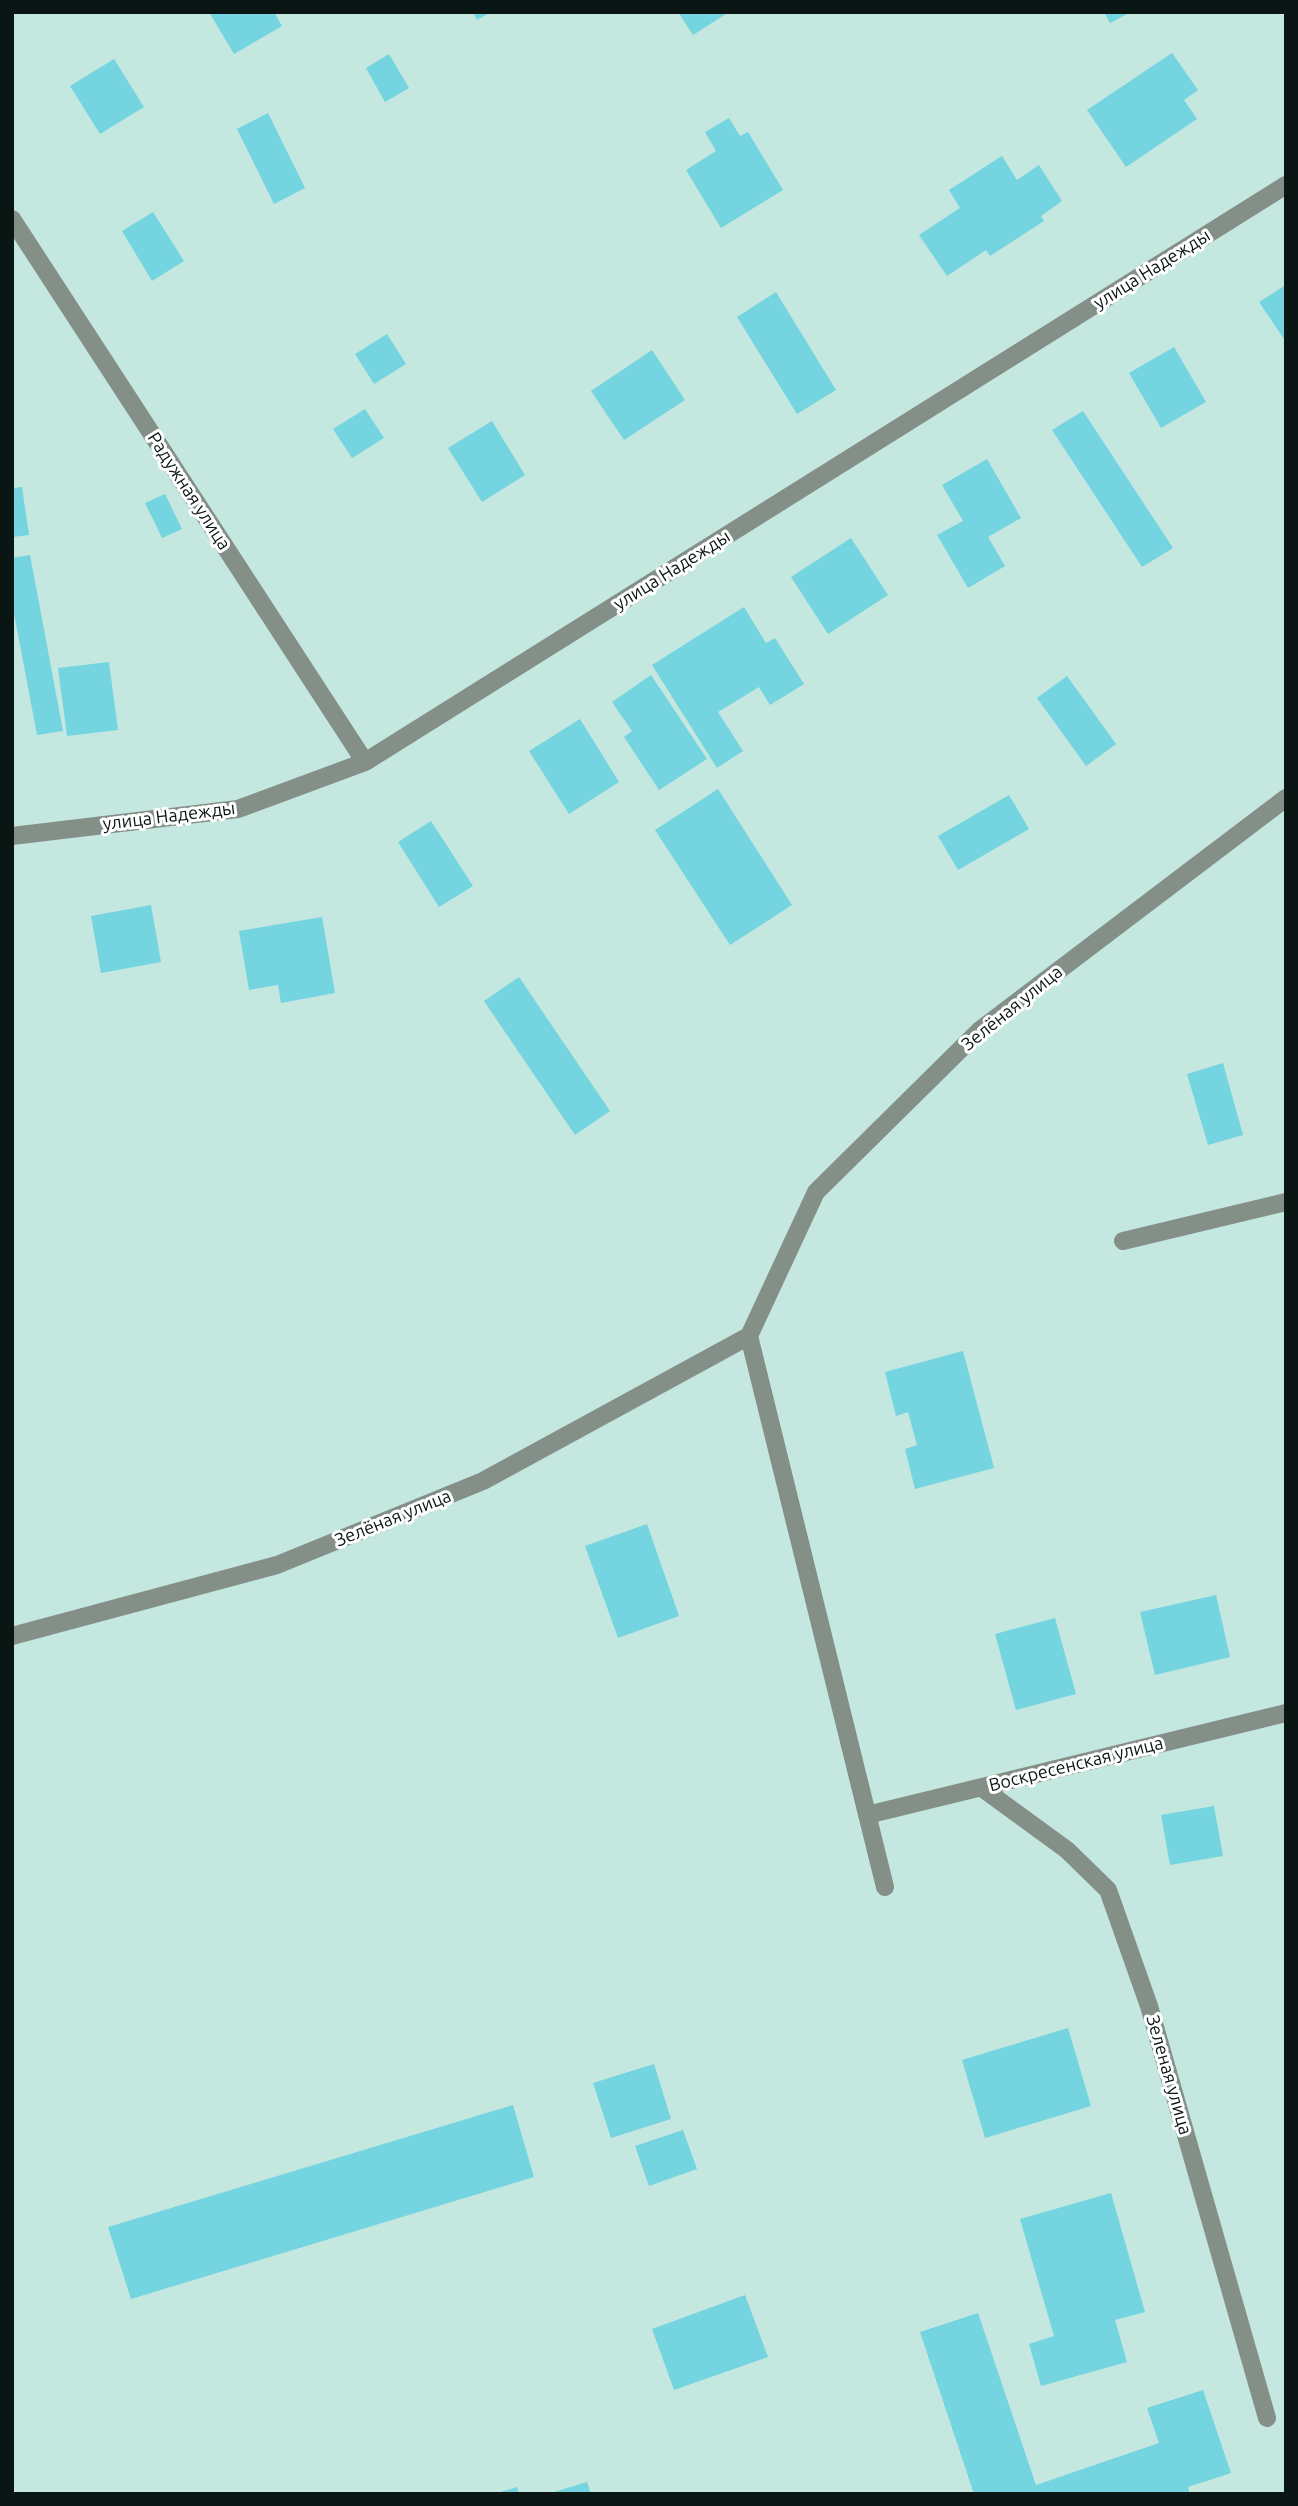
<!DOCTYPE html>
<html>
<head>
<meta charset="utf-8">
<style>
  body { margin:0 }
  #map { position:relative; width:1298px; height:2506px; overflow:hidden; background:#c4e7e0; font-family:Ubuntu,sans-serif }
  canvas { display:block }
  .frame { position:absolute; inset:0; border:14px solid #091614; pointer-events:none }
</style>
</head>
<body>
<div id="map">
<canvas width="1298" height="2506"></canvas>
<div class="frame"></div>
</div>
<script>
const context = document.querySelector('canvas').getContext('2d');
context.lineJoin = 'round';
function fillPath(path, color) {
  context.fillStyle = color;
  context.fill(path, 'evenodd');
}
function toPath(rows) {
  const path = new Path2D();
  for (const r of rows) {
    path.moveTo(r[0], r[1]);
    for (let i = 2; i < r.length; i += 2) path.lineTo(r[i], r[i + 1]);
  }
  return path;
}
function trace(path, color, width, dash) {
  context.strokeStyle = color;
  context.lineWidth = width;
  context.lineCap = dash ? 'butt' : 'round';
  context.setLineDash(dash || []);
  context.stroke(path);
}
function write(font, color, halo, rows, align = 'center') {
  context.font = font + ' Ubuntu,sans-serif';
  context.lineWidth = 6;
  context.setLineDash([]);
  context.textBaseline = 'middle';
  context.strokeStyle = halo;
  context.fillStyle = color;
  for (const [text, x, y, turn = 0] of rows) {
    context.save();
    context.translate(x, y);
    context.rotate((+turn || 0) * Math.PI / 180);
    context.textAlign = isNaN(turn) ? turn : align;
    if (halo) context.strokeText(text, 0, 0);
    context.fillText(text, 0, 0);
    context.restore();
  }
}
const building = toPath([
  [209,12,274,12,282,26,234,54],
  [473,12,491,12,477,20],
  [678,12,729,12,693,35],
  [1104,12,1131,12,1110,23],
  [1172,53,1198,90,1184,100,1197,119,1126,167,1087,110],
  [389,54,409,88,385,102,366,68],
  [114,59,144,107,100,134,70,86],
  [268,113,305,188,274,204,237,129],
  [729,118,740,136,748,132,783,190,721,228,686,170,716,151,705,132],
  [1002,156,1017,180,1039,165,1062,201,1041,216,1044,221,990,256,986,250,947,276,919,235,960,208,949,190],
  [153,212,184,261,152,281,122,231],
  [1286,285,1286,342,1259,302],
  [776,292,836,390,797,414,737,317],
  [387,334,406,364,374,384,355,354],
  [1174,347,1206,402,1161,428,1129,373],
  [652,350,685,400,624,440,591,391],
  [365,409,384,438,352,458,333,429],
  [1083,411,1173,548,1142,567,1052,430],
  [492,421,525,475,482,502,448,448],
  [987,459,1021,518,988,537,1005,566,968,588,937,535,963,521,942,485],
  [22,487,29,535,12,537,12,488],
  [165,494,182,529,162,538,145,503],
  [851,538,888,595,828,634,791,577],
  [30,555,63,731,37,735,12,603,12,558],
  [744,607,766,643,775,638,804,684,770,705,759,687,718,712,743,751,717,768,652,665],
  [109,662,118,730,67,736,58,668],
  [651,675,707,759,659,790,624,737,632,731,612,702],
  [1067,676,1116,744,1086,766,1037,698],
  [580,719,619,782,569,814,529,751],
  [718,789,792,905,730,945,655,830],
  [1009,795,1029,829,958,870,938,836],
  [431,821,473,886,439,907,398,842],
  [151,905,161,962,101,973,91,916],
  [322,917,335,993,281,1003,278,985,249,990,239,931],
  [519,977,610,1111,575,1135,484,1001],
  [1223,1063,1243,1135,1208,1145,1187,1074],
  [963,1351,994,1468,915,1489,905,1449,917,1445,908,1412,896,1416,885,1372],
  [647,1524,679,1616,618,1638,585,1546],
  [1216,1595,1230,1657,1155,1675,1140,1612],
  [1055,1618,1076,1694,1016,1710,995,1634],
  [1214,1806,1223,1856,1170,1865,1161,1815],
  [1068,2028,1091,2106,985,2138,962,2060],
  [654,2064,671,2119,611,2138,593,2083],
  [513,2105,534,2177,131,2299,108,2227],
  [683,2130,697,2169,649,2186,635,2146],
  [1111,2193,1145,2312,1115,2320,1127,2362,1041,2386,1029,2344,1054,2336,1020,2219],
  [745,2295,768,2357,674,2390,652,2329],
  [978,2313,1036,2485,1159,2443,1147,2408,1203,2390,1231,2473,1188,2487,1190,2494,974,2494,920,2332],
  [587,2482,591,2494,551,2494,551,2493],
  [517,2487,519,2494,497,2494,497,2493]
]);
const minor = toPath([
  [12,219,365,762],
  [12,836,238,809,365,762,1286,185],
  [1123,1241,1286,1202],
  [749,1336,885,1887],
  [12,1636,277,1565,483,1481,749,1336,816,1192,980,1030,1286,798],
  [982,1788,1067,1850,1108,1890,1149,2006,1267,2418],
  [867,1815,1286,1713]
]);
const streetNames = [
  ["улица Надежды",1152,269,-32],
  ["Радужная улица",189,491,57],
  ["улица Надежды",672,570,-32],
  ["улица Надежды",169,816,-7],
  ["Зелёная улица",1012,1008,-39],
  ["Зелёная улица",393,1518,-22],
  ["Воскресенская улица",1076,1764,-14],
  ["Зеленая улица",1169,2075,74]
];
fillPath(building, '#74d4df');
trace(minor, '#848f88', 18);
write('18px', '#091614', '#fff', streetNames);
</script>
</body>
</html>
